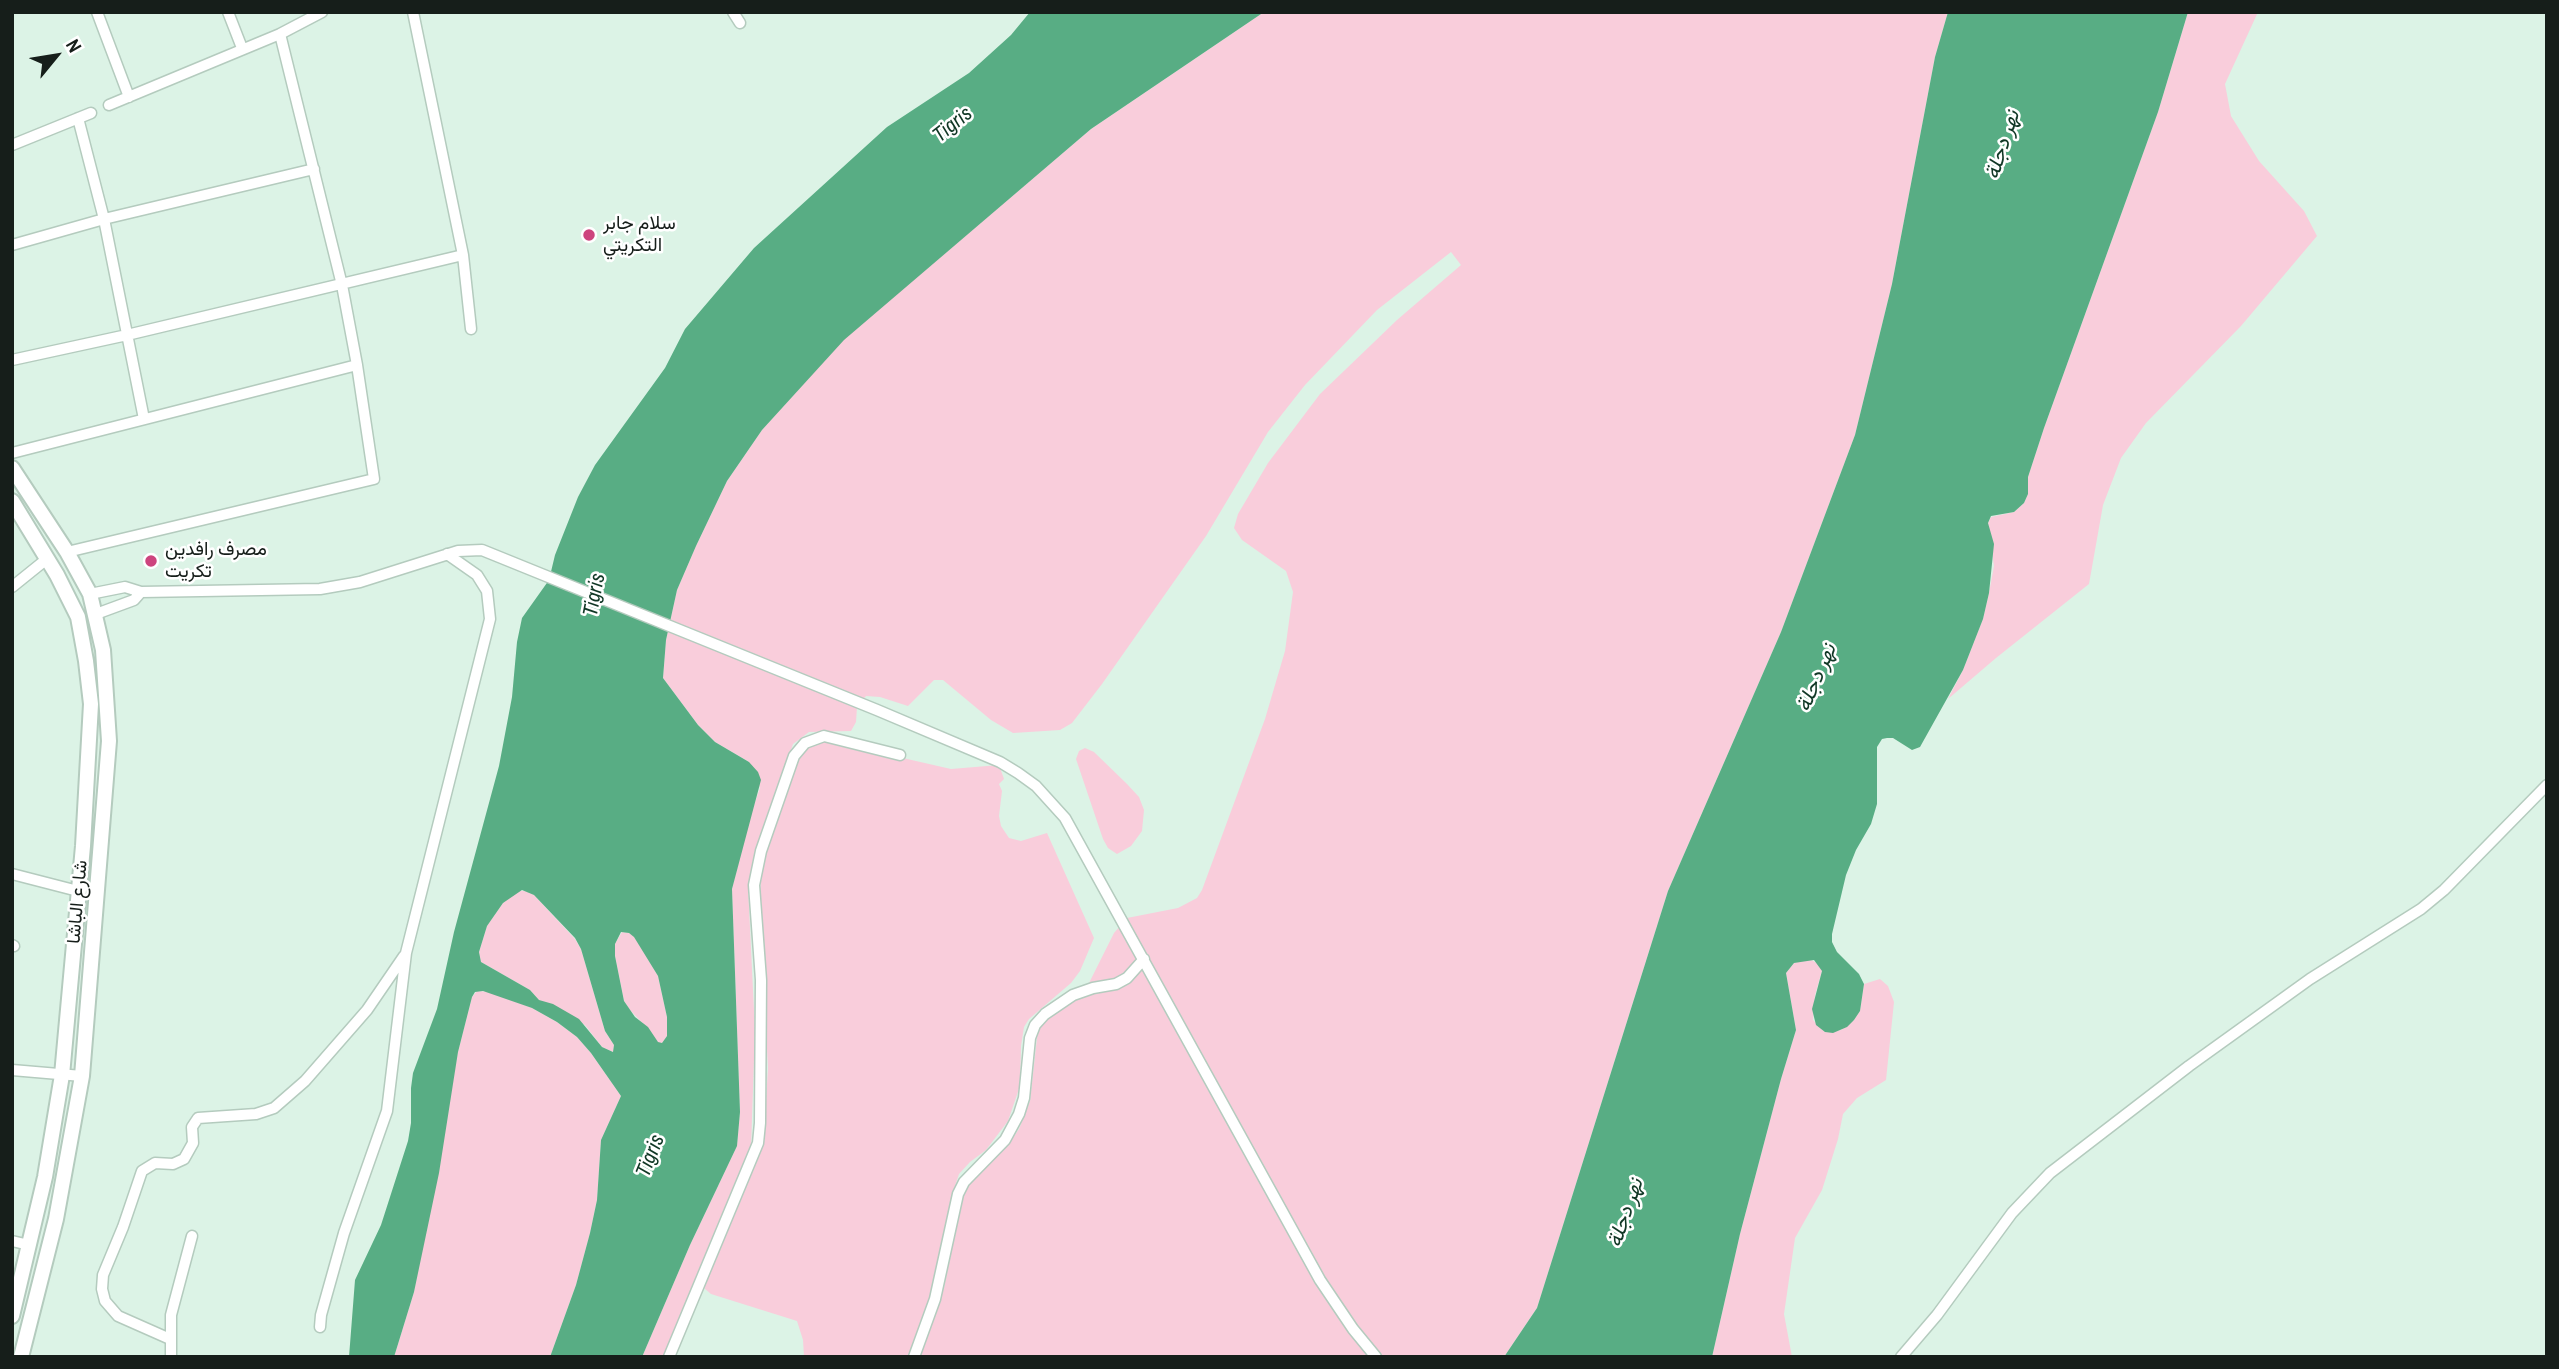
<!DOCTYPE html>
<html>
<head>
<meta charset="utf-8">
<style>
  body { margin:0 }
  #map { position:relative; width:2559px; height:1369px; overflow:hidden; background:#dcf3e6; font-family:"Archivo Narrow",sans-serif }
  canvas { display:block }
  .frame { position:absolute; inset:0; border:14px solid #161e1a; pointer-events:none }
  .north { position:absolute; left:21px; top:21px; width:70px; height:70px; -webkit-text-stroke:5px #fff; paint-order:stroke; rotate:60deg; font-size:19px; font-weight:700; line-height:28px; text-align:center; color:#161e1a }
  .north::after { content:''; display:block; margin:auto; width:24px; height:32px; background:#161e1a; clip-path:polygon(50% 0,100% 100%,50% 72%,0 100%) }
</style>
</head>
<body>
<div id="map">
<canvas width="2559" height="1369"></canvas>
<div class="frame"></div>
<div class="north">N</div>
</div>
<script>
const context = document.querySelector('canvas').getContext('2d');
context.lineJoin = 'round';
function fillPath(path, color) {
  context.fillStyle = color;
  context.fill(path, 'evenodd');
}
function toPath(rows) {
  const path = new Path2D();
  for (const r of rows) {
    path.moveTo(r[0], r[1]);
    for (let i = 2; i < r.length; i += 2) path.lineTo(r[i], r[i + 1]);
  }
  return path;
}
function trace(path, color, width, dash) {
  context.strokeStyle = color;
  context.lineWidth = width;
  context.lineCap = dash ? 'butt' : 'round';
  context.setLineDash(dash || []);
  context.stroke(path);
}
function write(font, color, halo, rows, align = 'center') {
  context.font = font + ' "Archivo Narrow",Vazirmatn,sans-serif';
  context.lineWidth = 5;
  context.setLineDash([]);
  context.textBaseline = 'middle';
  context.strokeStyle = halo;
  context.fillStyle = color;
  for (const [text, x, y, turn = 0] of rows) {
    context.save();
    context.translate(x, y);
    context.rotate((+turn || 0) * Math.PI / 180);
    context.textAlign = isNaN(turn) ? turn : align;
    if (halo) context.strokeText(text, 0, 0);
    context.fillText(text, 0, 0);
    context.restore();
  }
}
const green = toPath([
  [1264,12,1948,12,1935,57,1892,284,1855,435,1781,632,1668,891,1537,1308,1504,1357,920,1357,944,1288,963,1193,967,1186,1010,1142,1019,1129,1030,1101,1038,1029,1045,1019,1088,985,1114,933,1127,918,1178,908,1197,898,1202,890,1265,719,1285,651,1293,592,1286,571,1242,540,1234,528,1238,514,1268,463,1320,394,1397,320,1461,265,1451,252,1377,310,1305,385,1268,432,1206,536,1102,684,1072,723,1060,730,1013,733,991,720,943,680,934,680,908,706,880,697,866,696,857,707,856,722,851,731,809,732,793,744,752,866,748,887,755,1031,751,1147,663,1357,642,1357,690,1245,737,1146,740,1112,732,889,749,819,760,788,749,762,715,742,698,725,663,678,666,640,677,590,696,546,727,481,762,430,843,340,1091,129],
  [2188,12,2258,12,2225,84,2231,116,2259,161,2304,211,2317,236,2241,326,2146,423,2121,458,2103,505,2089,584,1996,658,1948,699,1963,670,1983,619,1989,593,1994,566,1988,523,1991,517,2014,512,2024,503,2028,494,2028,477,2044,428,2158,112],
  [824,740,951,769,999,765,1004,779,999,784,1002,791,999,816,1001,826,1009,838,1021,841,1047,833,1094,938,1080,971,1071,983,1029,1019,1024,1027,1021,1046,1020,1086,1008,1121,986,1150,970,1162,959,1174,953,1192,933,1289,909,1357,804,1357,803,1340,797,1321,711,1294,704,1288,762,1149,764,1134,768,1068,759,899,764,856,799,757,808,745],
  [1085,748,1094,752,1127,784,1139,797,1144,810,1142,831,1131,846,1117,854,1108,848,1103,839,1076,759,1079,751],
  [518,891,525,891,534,895,575,939,581,949,605,1031,614,1045,613,1052,602,1047,585,1025,539,1000,530,990,481,962,479,952,487,926,503,903],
  [622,932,629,933,634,936,658,976,667,1017,667,1036,662,1043,658,1043,651,1032,630,1010,624,1001,615,956,615,944],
  [1809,959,1819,964,1822,971,1815,995,1813,1020,1825,1032,1841,1030,1854,1020,1860,1011,1864,984,1880,979,1888,986,1894,1002,1886,1080,1857,1098,1843,1114,1838,1139,1822,1190,1795,1238,1784,1314,1792,1357,1712,1357,1740,1234,1781,1079,1796,1030,1786,973,1794,963],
  [477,991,491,992,532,1008,557,1022,577,1037,591,1053,621,1096,601,1140,597,1200,590,1233,576,1285,550,1357,394,1357,414,1292,458,1052,472,997]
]);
const water = toPath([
  [1030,12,1264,12,1091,129,844,340,762,430,727,481,696,546,677,590,666,640,663,678,698,725,715,742,749,762,758,772,761,780,732,889,740,1112,737,1146,690,1245,642,1357,550,1357,576,1285,590,1233,597,1200,601,1140,621,1096,591,1053,577,1037,557,1022,532,1008,483,991,475,992,472,997,458,1052,439,1173,414,1292,394,1357,349,1357,355,1280,381,1225,408,1141,411,1123,411,1088,413,1073,437,1009,454,932,499,766,512,697,517,642,522,618,549,580,555,555,578,497,595,465,665,368,685,329,754,248,887,127,969,73,1011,35],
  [522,890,534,895,575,938,581,949,605,1031,614,1045,613,1052,602,1047,579,1019,553,1004,539,1000,530,990,481,962,479,952,487,926,503,903],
  [621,932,629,933,634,937,658,976,667,1017,667,1036,662,1043,658,1042,648,1027,635,1017,624,1001,615,956,615,944],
  [1948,12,2188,12,2158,112,2044,428,2028,477,2028,494,2024,503,2014,512,1991,516,1988,523,1994,544,1989,593,1983,619,1963,670,1920,747,1912,750,1893,738,1887,738,1882,739,1877,747,1877,804,1871,824,1856,850,1846,875,1832,934,1832,942,1837,952,1859,974,1864,984,1860,1011,1854,1020,1847,1027,1833,1033,1825,1032,1816,1025,1812,1009,1822,971,1814,960,1794,963,1786,973,1796,1030,1781,1079,1740,1234,1712,1357,1504,1357,1537,1308,1668,891,1781,632,1855,435,1892,284,1935,57]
]);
const minor = toPath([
  [97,12,129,97],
  [228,12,242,48],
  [413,12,463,255,471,329],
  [733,12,740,23],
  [109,105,280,34,322,12],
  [78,118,104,219,144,419],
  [12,145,91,113],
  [12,245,104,219,314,169],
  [12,360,127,335,463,255],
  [12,453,357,365],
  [67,552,374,479,357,365,342,285,280,34],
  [12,587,48,558],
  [90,594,125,587,141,592,320,589,360,582,458,551,482,550,877,710,1000,762,1018,773,1036,786,1065,818,1320,1280,1353,1329,1376,1357],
  [96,614,134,600,141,592],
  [12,874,78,891],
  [12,945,14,946],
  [12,1070,82,1076],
  [12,1241,29,1245],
  [320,1327,321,1315,344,1233,387,1111,406,953,490,619,487,591,477,575,447,554],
  [170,1339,118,1316,105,1301,102,1289,103,1275,123,1227,142,1171,155,1163,173,1164,184,1159,193,1143,192,1127,198,1118,256,1114,274,1108,305,1081,367,1010,404,956],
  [171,1357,171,1315,192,1236],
  [669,1357,758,1143,760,1123,761,980,754,885,761,851,794,756,805,743,824,736,900,755],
  [914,1357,935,1299,958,1194,964,1182,1005,1140,1019,1114,1024,1098,1030,1038,1035,1025,1045,1014,1073,995,1093,988,1116,984,1127,978,1144,959],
  [1901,1357,1937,1315,2012,1213,2050,1173,2189,1066,2310,979,2421,909,2444,890,2547,785]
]);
const secondary = toPath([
  [12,468,67,552,90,594,103,650,109,741,82,1076,56,1219,21,1357],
  [12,501,57,575,78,617,86,661,91,704,83,846,62,1075,45,1177,12,1316]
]);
const markers = [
  [589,235,7,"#cd447e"],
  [151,561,7,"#cd447e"]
];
const poiNames = [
  ["سلام جابر",603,224],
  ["التكريتي",603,246],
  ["مصرف رافدين",165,550],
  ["تكريت",165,572]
];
const streetNames = [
  ["شارع الباشا",78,902,-85]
];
const waterNames = [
  ["Tigris",953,125,-39],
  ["نهر دجلة",2003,145,-72],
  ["Tigris",595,595,-79],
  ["نهر دجلة",1817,678,-67],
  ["Tigris",651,1156,-68],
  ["نهر دجلة",1626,1213,-71]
];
fillPath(green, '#f9cddb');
fillPath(water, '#58ad84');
trace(minor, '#b4cbbe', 13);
trace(secondary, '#b4cbbe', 18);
trace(minor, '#fff', 10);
trace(secondary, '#fff', 14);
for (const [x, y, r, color] of markers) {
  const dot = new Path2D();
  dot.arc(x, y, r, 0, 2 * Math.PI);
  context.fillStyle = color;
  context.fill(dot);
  trace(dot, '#fff', 2.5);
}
write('19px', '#161e1a', '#fff', poiNames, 'left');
write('19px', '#161e1a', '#fff', streetNames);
write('italic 21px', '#103725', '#fff', waterNames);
</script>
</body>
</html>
